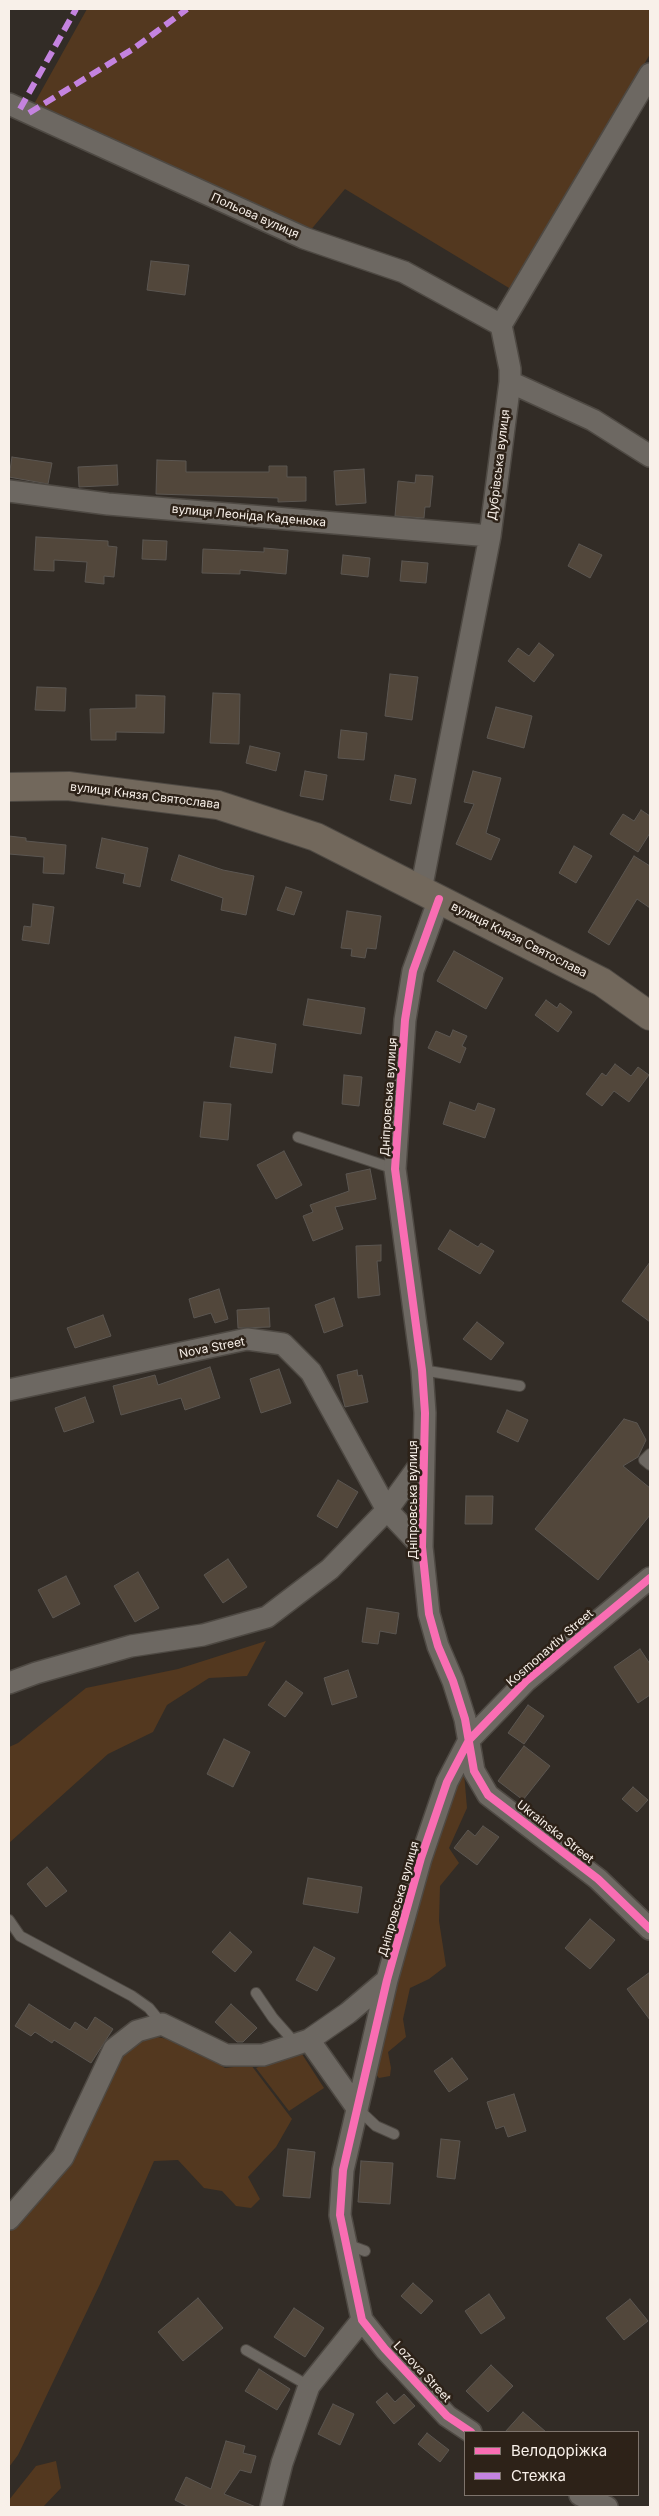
<!DOCTYPE html>
<html>
<head>
<meta charset="utf-8">
<style>
  body { margin:0 }
  #map { position:relative; width:659px; height:2516px; overflow:hidden; background:#322c26; font-family:Inter,sans-serif }
  canvas { display:block }
  .frame { position:absolute; inset:0; border:10px solid #f8f0e9; pointer-events:none }
  .legend { position:absolute; left:464px; top:2431px; width:175px; height:65px; box-sizing:border-box; background:#2d2218; border:1px solid #7e746c; margin:0; padding:6px 9px; list-style:none; font-size:15px; color:#f8f0e9 }
  .legend li { display:flex; align-items:center; gap:10px; height:25px }
  .legend b { width:25px; border:1px solid #7e746c }
</style>
</head>
<body>
<div id="map">
<canvas width="659" height="2516"></canvas>
<div class="frame"></div>
<ul class="legend">
<li><b style="height:6px;background:#f96db3"></b>Велодоріжка</li>
<li><b style="height:6px;background:#c483df"></b>Стежка</li>
</ul>
</div>
<script>
const context = document.querySelector('canvas').getContext('2d');
context.lineJoin = 'round';
function fillPath(path, color) {
  context.fillStyle = color;
  context.fill(path, 'evenodd');
}
function toPath(rows) {
  const path = new Path2D();
  for (const r of rows) {
    path.moveTo(r[0], r[1]);
    for (let i = 2; i < r.length; i += 2) path.lineTo(r[i], r[i + 1]);
  }
  return path;
}
function trace(path, color, width, dash) {
  context.strokeStyle = color;
  context.lineWidth = width;
  context.lineCap = dash ? 'butt' : 'round';
  context.setLineDash(dash || []);
  context.stroke(path);
}
function write(font, color, halo, rows, align = 'center') {
  context.font = font + ' Inter,sans-serif';
  context.lineWidth = 5;
  context.setLineDash([]);
  context.textBaseline = 'middle';
  context.strokeStyle = halo;
  context.fillStyle = color;
  for (const [text, x, y, turn = 0] of rows) {
    context.save();
    context.translate(x, y);
    context.rotate((+turn || 0) * Math.PI / 180);
    context.textAlign = isNaN(turn) ? turn : align;
    if (halo) context.strokeText(text, 0, 0);
    context.fillText(text, 0, 0);
    context.restore();
  }
}
const green = toPath([
  [87,9,650,9,650,54,514,291,345,189,304,238,29,113],
  [266,1641,247,1676,209,1678,167,1705,153,1732,108,1754,9,1843,9,1747,18,1743,86,1688,178,1669],
  [464,1773,467,1808,449,1848,459,1863,440,1886,439,1921,446,1966,429,1979,410,1988,403,2019,406,2037,388,2052,391,2068,390,2076,379,2078,372,2070,393,1981,453,1786],
  [153,2036,176,2041,200,2052,225,2068,251,2065,292,2119,276,2147,248,2177,260,2199,251,2208,236,2206,222,2191,204,2188,178,2160,154,2161,100,2284,18,2455,9,2467,9,2233,121,2057,135,2043],
  [300,2051,324,2088,289,2111,256,2068],
  [56,2461,61,2488,43,2507,9,2507,9,2500,36,2466]
]);
const building = toPath([
  [151,261,189,265,185,295,147,290,151,261],
  [12,457,52,463,48,484,9,477,12,457],
  [157,460,186,461,186,472,269,472,269,466,287,466,287,477,306,477,306,501,278,502,278,498,156,494,157,460],
  [117,465,118,485,79,487,78,467,117,465],
  [364,469,366,503,336,505,334,471,364,469],
  [416,475,433,476,430,507,425,507,424,518,395,516,398,481,415,483,416,475],
  [36,537,108,541,108,546,117,547,114,577,104,576,104,584,85,582,87,562,54,560,54,571,34,570,36,537],
  [143,540,167,541,166,560,142,559,143,540],
  [579,544,602,555,590,578,568,566,579,544],
  [264,548,288,550,286,574,240,570,240,574,202,573,203,549,264,552,264,548],
  [343,555,370,558,368,577,341,574,343,555],
  [402,561,428,563,426,583,400,581,402,561],
  [539,643,554,655,534,682,508,661,518,648,529,656,539,643],
  [390,674,418,677,412,720,385,716,390,674],
  [37,687,66,688,65,711,35,710,37,687],
  [213,693,240,694,239,744,210,743,213,693],
  [136,695,165,696,164,733,116,732,116,740,91,740,90,709,136,708,136,695],
  [496,707,532,716,524,748,487,738,496,707],
  [341,730,367,733,364,760,338,758,341,730],
  [250,746,280,753,276,771,246,763,250,746],
  [305,771,327,775,323,800,300,796,305,771],
  [473,771,501,778,486,833,500,839,491,860,456,844,474,804,464,802,473,771],
  [395,775,416,779,411,804,390,800,395,775],
  [641,810,650,816,650,833,638,852,610,834,623,814,634,821,641,810],
  [9,836,26,838,26,841,66,845,64,874,43,873,44,857,9,854,9,836],
  [102,838,148,848,140,887,123,883,125,874,96,868,102,838],
  [574,846,592,856,576,883,559,873,574,846],
  [179,855,223,870,254,876,246,915,221,910,223,898,171,880,179,855],
  [634,856,650,866,650,908,637,899,609,945,588,932,634,856],
  [286,887,302,892,294,915,277,910,286,887],
  [33,904,54,907,49,944,22,940,24,926,31,927,33,904],
  [347,911,381,916,376,949,367,948,365,958,351,956,352,949,341,948,347,911],
  [454,951,503,978,486,1009,437,981,454,951],
  [308,999,365,1008,361,1034,303,1025,308,999],
  [546,1000,557,1008,560,1003,572,1012,558,1032,535,1015,546,1000],
  [453,1030,467,1036,462,1046,466,1048,460,1063,428,1048,436,1031,450,1037,453,1030],
  [235,1037,276,1044,272,1073,230,1067,235,1037],
  [615,1064,631,1076,638,1067,649,1075,629,1102,614,1091,602,1106,586,1094,602,1073,606,1076,615,1064],
  [344,1075,362,1077,359,1106,342,1104,344,1075],
  [204,1102,231,1104,228,1140,200,1137,204,1102],
  [450,1102,475,1111,478,1103,495,1109,485,1138,443,1124,450,1102],
  [284,1151,302,1185,276,1199,257,1165,284,1151],
  [370,1169,376,1199,335,1207,343,1229,313,1241,303,1216,313,1212,310,1205,349,1191,346,1174,370,1169],
  [450,1230,478,1247,481,1243,494,1251,480,1274,438,1249,450,1230],
  [381,1245,381,1261,377,1261,380,1295,358,1298,356,1246,381,1245],
  [650,1262,650,1322,622,1301,650,1262],
  [219,1289,228,1319,215,1323,211,1313,194,1318,189,1299,219,1289],
  [334,1298,343,1326,324,1333,315,1305,334,1298],
  [269,1308,270,1327,238,1328,237,1310,269,1308],
  [103,1315,111,1336,75,1348,67,1328,103,1315],
  [477,1322,504,1343,491,1360,463,1339,477,1322],
  [210,1367,220,1398,185,1410,181,1398,121,1415,113,1386,155,1375,158,1385,210,1367],
  [279,1369,291,1403,261,1413,250,1379,279,1369],
  [357,1370,358,1376,362,1375,368,1402,345,1407,337,1375,357,1370],
  [85,1397,94,1422,64,1432,55,1408,85,1397],
  [507,1410,528,1420,518,1442,497,1432,507,1410],
  [624,1419,637,1423,646,1440,638,1457,623,1466,650,1488,650,1515,598,1580,535,1529,624,1419],
  [338,1480,358,1492,337,1528,317,1516,338,1480],
  [466,1496,493,1496,492,1524,465,1524,466,1496],
  [228,1559,247,1587,223,1603,204,1575,228,1559],
  [138,1572,159,1608,135,1622,114,1586,138,1572],
  [66,1576,80,1604,53,1618,38,1590,66,1576],
  [367,1608,399,1613,396,1634,380,1631,378,1644,362,1642,367,1608],
  [640,1649,650,1664,650,1695,638,1703,614,1667,640,1649],
  [348,1670,357,1697,332,1705,324,1678,348,1670],
  [286,1681,303,1693,285,1717,268,1705,286,1681],
  [528,1705,544,1716,524,1744,508,1733,528,1705],
  [224,1739,250,1752,233,1787,207,1774,224,1739],
  [524,1746,550,1766,523,1800,498,1781,524,1746],
  [633,1787,648,1800,637,1812,622,1799,633,1787],
  [483,1826,499,1837,477,1865,454,1848,468,1830,475,1836,483,1826],
  [47,1867,67,1891,46,1907,27,1884,47,1867],
  [308,1878,362,1887,358,1913,303,1904,308,1878],
  [590,1919,615,1940,590,1969,565,1948,590,1919],
  [230,1932,252,1952,235,1972,212,1952,230,1932],
  [314,1947,335,1958,317,1991,296,1980,314,1947],
  [650,1972,650,2020,627,1989,650,1972],
  [29,2004,70,2030,75,2022,87,2030,95,2017,113,2029,91,2063,54,2040,52,2043,35,2032,31,2036,15,2026,29,2004],
  [231,2004,257,2028,243,2042,237,2042,215,2022,231,2004],
  [452,2058,468,2079,449,2092,434,2071,452,2058],
  [514,2094,526,2131,508,2137,504,2126,496,2129,487,2102,514,2094],
  [441,2139,460,2141,455,2179,437,2177,441,2139],
  [288,2149,315,2152,310,2198,283,2196,288,2149],
  [361,2161,393,2163,390,2204,358,2202,361,2161],
  [413,2283,433,2301,421,2314,401,2296,413,2283],
  [489,2294,505,2318,481,2334,465,2311,489,2294],
  [198,2298,223,2328,183,2361,158,2332,198,2298],
  [630,2299,648,2321,624,2340,606,2318,630,2299],
  [294,2308,324,2328,305,2357,274,2337,294,2308],
  [491,2365,513,2386,488,2412,466,2391,491,2365],
  [259,2369,290,2389,277,2410,245,2391,259,2369],
  [387,2393,395,2402,404,2394,415,2406,394,2424,376,2402,387,2393],
  [333,2404,354,2414,340,2445,318,2434,333,2404],
  [523,2412,546,2432,505,2432,523,2412],
  [427,2433,449,2450,440,2462,418,2444,427,2433],
  [226,2441,245,2446,243,2453,256,2456,251,2473,240,2470,224,2494,256,2507,189,2507,175,2500,186,2477,211,2489,226,2441]
]);
const lane = toPath([
  [298,1137,395,1169],
  [422,1370,520,1386],
  [650,1454,644,1460,650,1465],
  [9,1920,20,1936,132,1996,149,2008,162,2024],
  [256,1993,273,2018,296,2044],
  [357,2108,376,2126,394,2134],
  [346,2244,365,2251],
  [246,2350,309,2386]
]);
const street = toPath([
  [9,104,304,238,404,272,501,325],
  [510,382,593,420,650,456],
  [9,491,108,504,490,536],
  [421,890,490,536,510,382,510,369,501,325,650,74],
  [439,899,413,971,405,1020,395,1169,422,1370,425,1413,422,1547,429,1614,438,1646,453,1681,465,1719,474,1771,488,1795,598,1879,650,1929],
  [9,1390,247,1339,283,1344,311,1372,387,1510,422,1547],
  [9,1683,36,1673,131,1646,203,1635,267,1617,330,1569,387,1510,424,1459],
  [309,2040,357,2108],
  [9,2219,63,2157,114,2049,137,2031,162,2024,226,2055,263,2055,309,2040,348,2013,387,1980],
  [471,2432,447,2416,385,2349,362,2320,340,2215,343,2170,387,1980,421,1858,447,1782,469,1740,526,1681,650,1578],
  [580,2495,607,2507],
  [271,2507,282,2463,309,2386,362,2320]
]);
const primary = toPath([
  [9,787,68,786,218,805,316,837,602,982,650,1016]
]);
const quiet = toPath([
  [20,109,76,9],
  [29,113,133,49,187,9]
]);
const cycleway = toPath([
  [439,899,413,971,405,1020,395,1169,422,1370,425,1413,422,1547,429,1614,438,1646,453,1681,465,1719,474,1771,488,1795,598,1879,650,1929],
  [471,2432,447,2416,385,2349,362,2320,340,2215,343,2170,387,1980,421,1858,447,1782,469,1740,526,1681,650,1578]
]);
const streetNames = [
  ["Польова вулиця",255,216,24],
  ["Дубрівська вулиця",499,465,-83],
  ["вулиця Леоніда Каденюка",249,516,5],
  ["вулиця Князя Святослава",145,796,7],
  ["вулиця Князя Святослава",519,940,27],
  ["Дніпровська вулиця",389,1097,-86],
  ["Nova Street",212,1348,-11],
  ["Дніпровська вулиця",413,1500,-90],
  ["Kosmonavtiv Street",550,1648,-41],
  ["Ukrainska Street",555,1832,38],
  ["Дніпровська вулиця",399,1899,-74],
  ["Lozova Street",422,2372,47]
];
fillPath(green, '#53381f');
fillPath(building, '#52473b');
trace(building, '#5b5651', 1);
trace(lane, '#4e4943', 12);
trace(street, '#4e4943', 24);
trace(primary, '#4e4943', 30);
trace(lane, '#6d6862', 10);
trace(street, '#6d6862', 21);
trace(primary, '#72685c', 28);
trace(quiet, '#c483df', 6, [12, 6]);
trace(cycleway, '#f96db3', 8);
write('12px', '#f8f0e9', '#2d2218', streetNames);
</script>
</body>
</html>
